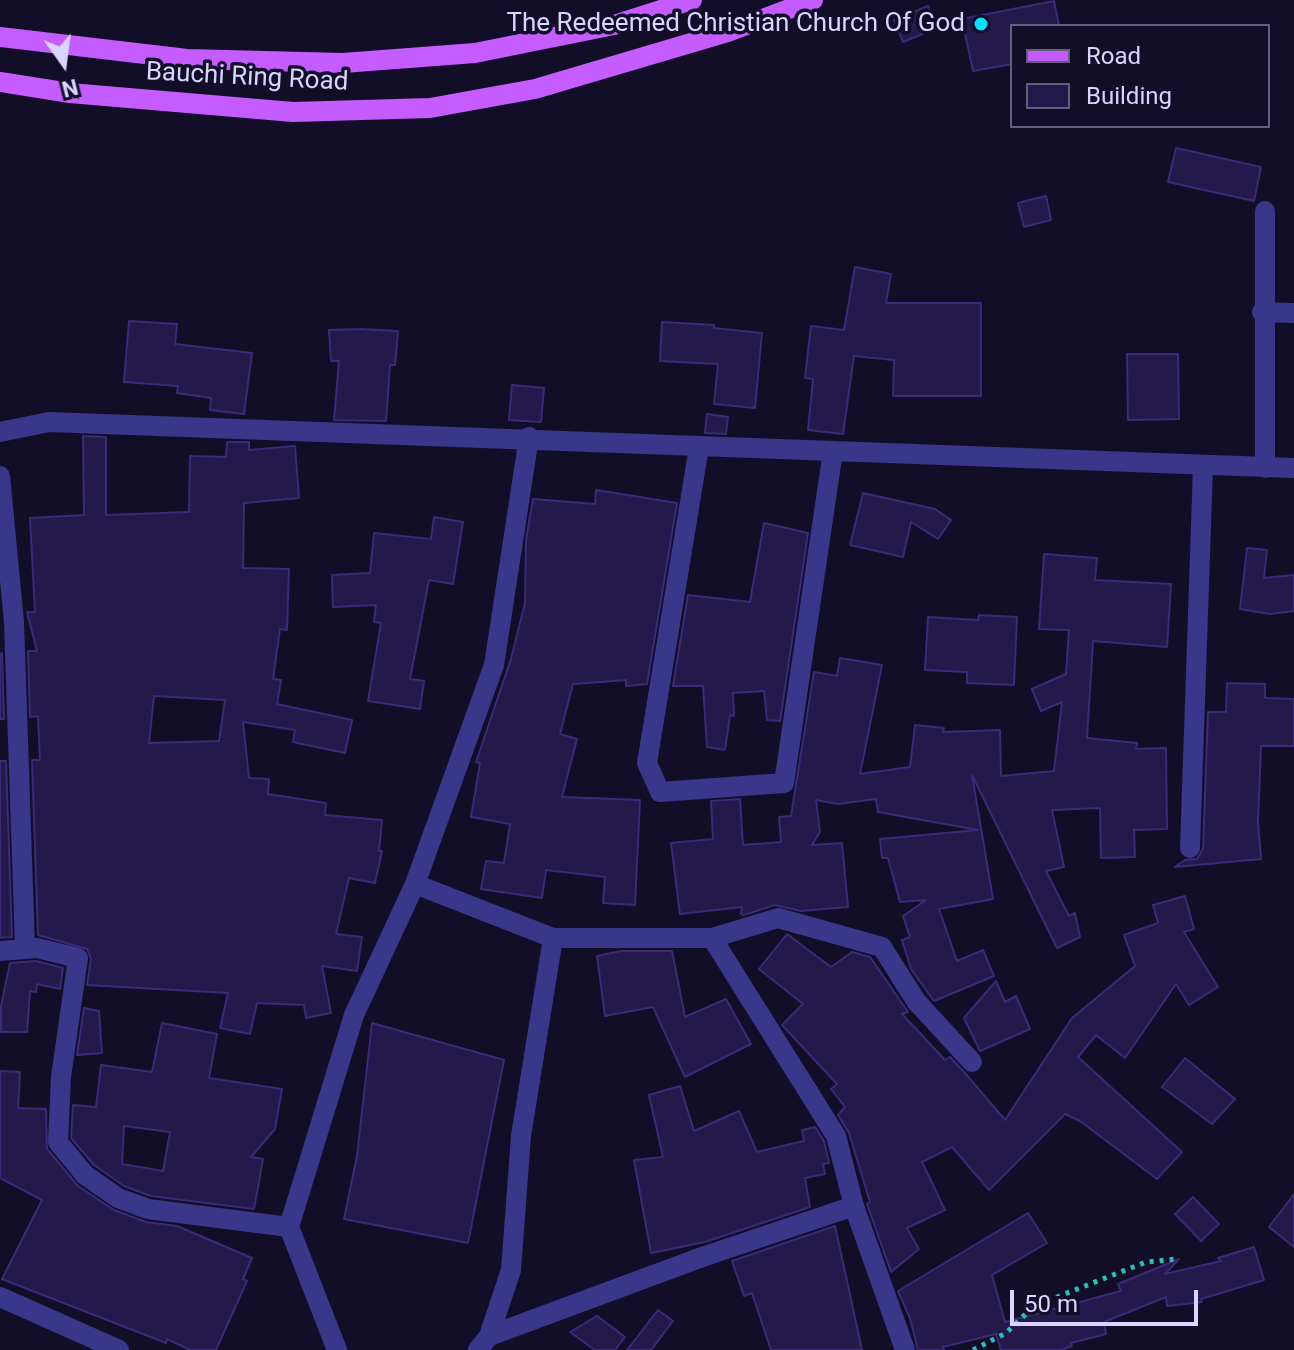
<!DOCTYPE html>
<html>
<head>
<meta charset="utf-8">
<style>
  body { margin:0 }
  #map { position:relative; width:1294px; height:1350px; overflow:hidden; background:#130e28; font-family:Roboto,sans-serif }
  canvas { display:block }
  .legend { position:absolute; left:1010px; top:24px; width:260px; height:104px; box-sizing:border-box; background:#130e28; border:2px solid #635e7e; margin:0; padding:10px 14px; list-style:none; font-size:24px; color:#dad5ff }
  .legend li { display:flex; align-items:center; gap:16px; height:40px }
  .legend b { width:40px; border:2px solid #635e7e }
  .north { position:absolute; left:24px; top:24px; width:80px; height:80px; -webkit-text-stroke:6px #130e28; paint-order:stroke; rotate:166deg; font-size:22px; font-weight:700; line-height:32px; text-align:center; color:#dad5ff }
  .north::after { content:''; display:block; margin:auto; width:28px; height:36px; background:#dad5ff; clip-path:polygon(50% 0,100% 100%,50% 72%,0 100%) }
  .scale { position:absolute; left:1010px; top:1290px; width:188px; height:36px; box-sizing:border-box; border:4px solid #dad5ff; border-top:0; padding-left:10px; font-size:24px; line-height:28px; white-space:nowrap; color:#dad5ff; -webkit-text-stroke:6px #130e28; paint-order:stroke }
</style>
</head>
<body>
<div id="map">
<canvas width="1294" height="1350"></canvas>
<ul class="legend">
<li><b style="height:10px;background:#c45cff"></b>Road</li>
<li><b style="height:22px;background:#23194a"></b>Building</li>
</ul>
<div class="north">N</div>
<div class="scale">50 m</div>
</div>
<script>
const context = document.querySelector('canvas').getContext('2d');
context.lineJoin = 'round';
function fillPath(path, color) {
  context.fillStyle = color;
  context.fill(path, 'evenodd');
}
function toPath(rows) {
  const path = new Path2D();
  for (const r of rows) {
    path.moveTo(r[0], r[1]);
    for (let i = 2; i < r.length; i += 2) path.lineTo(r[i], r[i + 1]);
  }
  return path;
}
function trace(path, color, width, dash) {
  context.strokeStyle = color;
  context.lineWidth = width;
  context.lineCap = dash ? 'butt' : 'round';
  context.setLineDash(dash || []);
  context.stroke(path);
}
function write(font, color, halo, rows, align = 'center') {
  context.font = font + ' Roboto,sans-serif';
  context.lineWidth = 7;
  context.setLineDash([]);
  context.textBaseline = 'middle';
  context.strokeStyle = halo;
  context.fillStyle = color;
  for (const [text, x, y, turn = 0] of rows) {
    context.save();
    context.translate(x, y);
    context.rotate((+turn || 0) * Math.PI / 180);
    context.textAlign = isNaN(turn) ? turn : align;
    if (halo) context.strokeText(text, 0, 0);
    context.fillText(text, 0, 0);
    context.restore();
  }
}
const building = toPath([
  [1054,1,1059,26,1012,26,1012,64,973,71,962,19,1054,1],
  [928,6,937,28,903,42,894,20,928,6],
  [1176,148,1261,167,1254,201,1168,182,1176,148],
  [1046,196,1051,220,1024,227,1018,203,1046,196],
  [855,267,891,274,886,303,981,303,981,396,893,396,894,360,854,356,843,434,808,430,813,379,805,378,811,326,844,330,855,267],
  [129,321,177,324,175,344,252,353,244,414,210,410,211,398,177,393,178,386,124,382,129,321],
  [662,322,714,325,714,328,762,333,755,408,714,404,718,364,660,361,662,322],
  [360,329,398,331,395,365,390,365,386,421,334,420,339,361,331,361,329,330,360,329],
  [1127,354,1178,354,1179,419,1128,420,1127,354],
  [512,385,544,388,541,422,509,420,512,385],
  [707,414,728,417,726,434,705,433,707,414],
  [83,436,106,437,106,515,189,512,190,456,226,457,227,442,249,442,249,450,295,446,299,498,244,503,243,568,289,569,287,630,280,629,273,679,281,680,277,704,352,720,345,753,293,742,295,730,243,722,249,778,269,779,268,794,326,803,325,815,382,820,379,851,382,851,375,883,349,878,336,934,362,937,357,971,322,966,331,1013,306,1018,304,1005,257,1003,250,1034,220,1028,228,993,87,985,91,959,87,949,38,935,32,760,40,760,38,716,30,717,28,651,37,651,27,612,35,612,30,518,84,515,83,436],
  [154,696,225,700,219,741,149,743,154,696],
  [596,490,677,503,647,684,626,686,626,680,573,684,560,734,577,739,562,797,640,800,635,905,603,903,605,877,546,870,542,898,481,889,486,861,504,863,510,824,471,817,480,763,476,762,511,659,525,603,526,540,533,499,595,504,596,490],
  [863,493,935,509,951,520,938,539,911,522,903,557,850,545,863,493],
  [434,517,463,522,453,584,429,580,410,679,424,681,420,709,368,701,381,623,374,622,376,605,333,607,332,575,370,573,374,533,431,539,434,517],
  [764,523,808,533,780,721,767,720,764,691,733,693,734,716,730,715,725,750,707,747,703,686,673,686,688,595,750,602,764,523],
  [1247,548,1267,550,1264,578,1294,575,1294,611,1270,614,1240,609,1247,548],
  [1044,554,1097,558,1095,580,1171,584,1167,647,1093,641,1087,738,1137,743,1136,749,1166,748,1167,829,1134,830,1135,857,1101,858,1100,808,1052,810,1064,867,1046,871,1069,916,1075,913,1080,937,1057,948,972,775,993,899,939,909,957,961,983,950,994,976,934,1001,911,969,902,940,910,937,903,916,926,900,900,902,888,858,882,858,880,839,978,830,878,812,876,799,838,804,816,800,820,832,812,845,842,843,848,907,801,911,775,905,744,915,741,914,742,907,680,914,671,843,713,839,711,801,740,799,743,845,781,842,779,817,791,816,814,672,837,676,840,658,882,665,860,774,910,767,915,725,944,728,943,732,1000,730,1001,776,1054,771,1062,702,1041,711,1032,689,1066,674,1069,630,1039,629,1044,554],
  [979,615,1017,617,1014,685,967,683,967,672,925,670,928,617,978,620,979,615],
  [2,653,4,719,0,719,0,654,2,653],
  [1227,683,1265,684,1265,698,1294,699,1294,746,1261,746,1258,822,1261,859,1175,867,1185,860,1197,859,1203,849,1208,712,1226,712,1227,683],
  [0,761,6,761,12,937,0,938,0,761],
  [1185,896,1194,929,1184,932,1218,987,1189,1005,1176,984,1125,1058,1096,1035,1078,1057,1182,1152,1157,1179,1080,1121,1065,1114,989,1190,952,1147,922,1162,945,1210,907,1228,919,1249,891,1272,867,1204,870,1202,849,1133,838,1115,845,1107,831,1089,837,1084,782,1025,803,1004,759,969,787,934,831,967,852,952,870,957,908,1012,902,1014,945,1060,950,1057,965,1073,1005,1120,1072,1018,1135,966,1124,935,1158,923,1153,905,1185,896],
  [621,951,672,951,685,1017,726,999,751,1044,685,1077,653,1007,605,1016,597,956,621,951],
  [36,961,63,968,60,989,37,984,36,992,30,991,27,1032,1,1032,1,1006,10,963,36,961],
  [996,981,1005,1002,1016,996,1030,1029,980,1051,964,1018,996,981],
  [84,1008,99,1011,102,1053,77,1055,84,1008],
  [162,1023,217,1034,209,1078,282,1089,275,1129,251,1157,263,1159,254,1209,151,1196,124,1186,94,1165,71,1138,73,1105,96,1107,101,1065,152,1072,162,1023],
  [124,1126,170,1132,163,1171,122,1164,124,1126],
  [372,1023,504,1060,468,1243,344,1219,357,1156,372,1023],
  [1185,1058,1235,1099,1212,1124,1162,1087,1185,1058],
  [0,1071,20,1072,18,1108,46,1109,47,1149,78,1186,114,1210,146,1222,177,1226,252,1258,243,1279,247,1281,216,1350,190,1350,167,1339,166,1343,2,1279,42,1200,0,1178,0,1071],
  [680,1086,694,1131,739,1111,757,1152,804,1141,802,1130,815,1127,824,1141,829,1163,823,1164,825,1174,805,1178,810,1207,705,1242,651,1253,634,1160,663,1157,649,1095,680,1086],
  [1294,1194,1294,1247,1269,1227,1294,1194],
  [1193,1197,1219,1224,1201,1241,1175,1214,1193,1197],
  [1028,1213,1047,1243,992,1275,1005,1322,1121,1291,1118,1284,1179,1259,1165,1274,1221,1261,1218,1258,1254,1247,1264,1280,1201,1299,1202,1302,1167,1306,1166,1297,1104,1322,1106,1334,1071,1343,1072,1346,1061,1350,1001,1350,996,1334,943,1347,944,1350,918,1350,910,1318,898,1291,1028,1213],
  [835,1226,862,1350,771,1350,752,1293,744,1296,732,1261,835,1226],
  [658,1310,673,1321,651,1350,627,1350,658,1310],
  [597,1316,625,1337,615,1350,595,1350,570,1332,597,1316]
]);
const path = toPath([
  [973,1350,1006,1333,1034,1306,1146,1262,1177,1259]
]);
const minor = toPath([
  [1265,211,1265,468],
  [1262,312,1294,313],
  [0,432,49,422,1294,468],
  [699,447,647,763,660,792,784,783,833,451],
  [0,476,14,622,25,947],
  [1190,848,1203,467],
  [553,938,712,938,778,918,882,947,916,1001,972,1062],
  [0,951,37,948,78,958,61,1077,58,1142,85,1175,118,1198,148,1209,289,1227],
  [854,1206,905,1350],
  [0,1297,119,1350],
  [489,1336,705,1256,854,1206,836,1136,712,938],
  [337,1350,289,1227,354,1015,415,884],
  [478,1350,489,1336,511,1270,521,1136,553,938,415,884,494,665,529,437]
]);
const primary = toPath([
  [0,37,187,59,343,63,475,53,614,25,692,0],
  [0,82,70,93,293,112,430,108,535,89,728,32,813,0]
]);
const markers = [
  [981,24,8,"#01e3ff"]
];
const poiNames = [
  ["The Redeemed Christian Church Of God",965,24]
];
const streetNames = [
  ["Bauchi Ring Road",247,78,3]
];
fillPath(building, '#23194a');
trace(building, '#3a2a77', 2);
trace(path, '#28c0b8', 5, [4, 6]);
trace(minor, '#3a3689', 20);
trace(primary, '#c45cff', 20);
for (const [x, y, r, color] of markers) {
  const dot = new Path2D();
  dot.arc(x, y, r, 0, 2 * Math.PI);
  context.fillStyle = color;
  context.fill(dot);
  trace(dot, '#130e28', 3);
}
write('26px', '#dad5ff', '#130e28', poiNames, 'right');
write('26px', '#dad5ff', '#130e28', streetNames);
</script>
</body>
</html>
